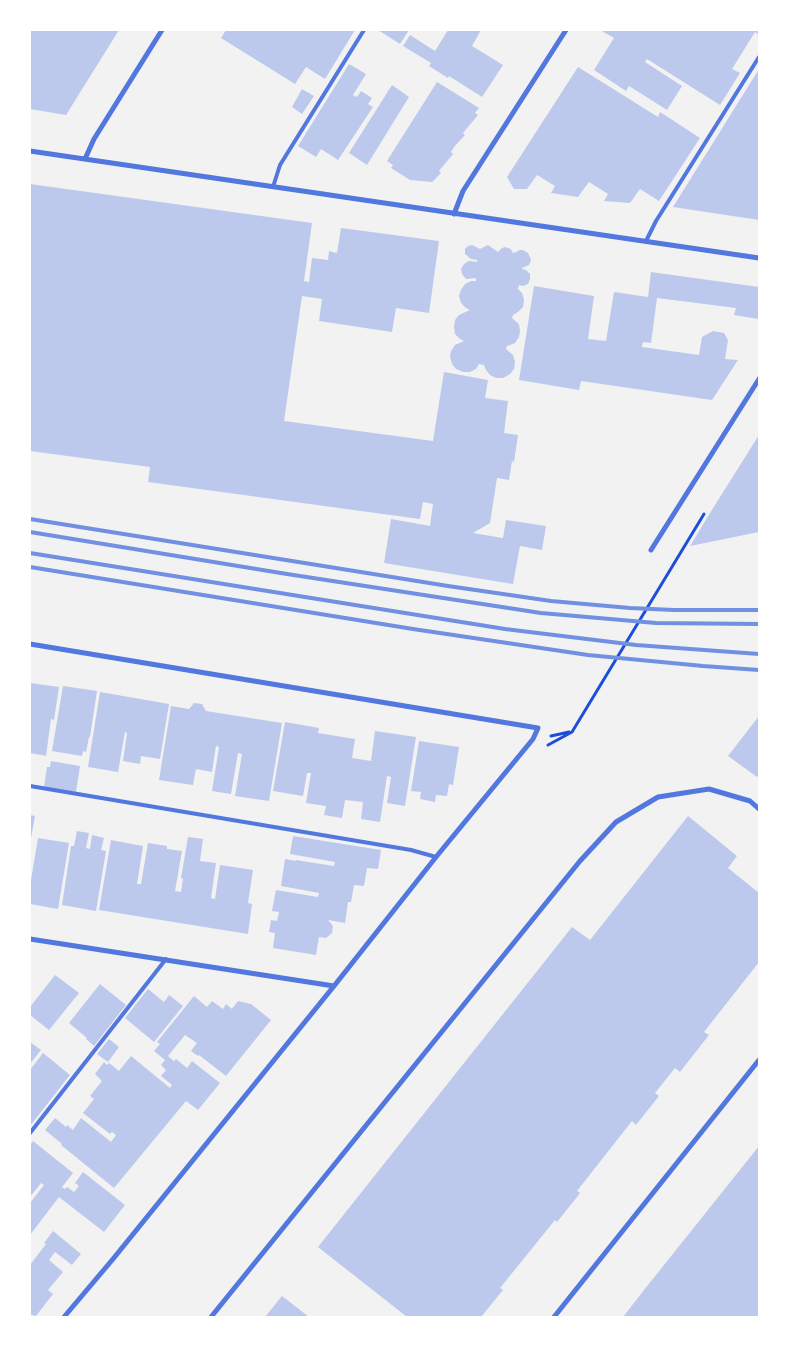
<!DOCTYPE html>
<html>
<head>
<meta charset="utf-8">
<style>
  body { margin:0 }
  #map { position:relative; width:789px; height:1347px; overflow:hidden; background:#f2f2f2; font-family:"Roboto Serif",serif }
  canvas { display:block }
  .frame { position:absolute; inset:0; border:31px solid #fff; pointer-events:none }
</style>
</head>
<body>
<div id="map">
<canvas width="789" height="1347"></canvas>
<div class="frame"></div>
</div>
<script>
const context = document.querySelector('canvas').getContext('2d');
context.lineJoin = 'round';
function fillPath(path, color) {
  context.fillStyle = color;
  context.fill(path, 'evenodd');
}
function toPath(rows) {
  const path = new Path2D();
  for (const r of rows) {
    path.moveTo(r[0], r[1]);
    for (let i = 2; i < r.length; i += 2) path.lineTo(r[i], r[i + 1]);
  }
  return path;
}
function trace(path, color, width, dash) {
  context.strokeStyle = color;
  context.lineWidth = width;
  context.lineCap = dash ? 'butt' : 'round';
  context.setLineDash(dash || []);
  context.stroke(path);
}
const building = toPath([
  [30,30,119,30,66,115,30,109],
  [226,30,355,30,325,79,306,67,295,84,221,38],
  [378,30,409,30,400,44],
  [448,30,481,30,472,46,503,65,482,97,449,76,448,78,429,66,431,63,403,46,410,35,435,51],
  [600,30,759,30,759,35,755,32,732,69,740,73,720,105,647,59,645,62,682,86,667,110,629,86,626,91,594,70,614,38],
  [349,64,366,74,353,95,357,97,361,91,372,98,368,104,373,107,338,160,321,149,316,157,298,146],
  [578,67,658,117,660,112,700,138,659,201,640,189,630,203,604,201,608,194,589,182,578,197,551,193,555,186,537,175,527,189,514,189,507,177],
  [759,69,759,220,673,207],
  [437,82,479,108,475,113,478,115,463,133,465,135,454,147,451,152,453,154,439,171,441,173,432,182,410,180,391,168,393,165,387,161],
  [392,85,409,97,367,165,349,153],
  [302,89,314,96,302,114,292,107],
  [30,184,312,223,304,281,309,282,312,258,328,260,329,251,337,253,341,228,439,241,429,313,396,308,392,332,319,321,322,299,302,296,284,421,433,441,444,372,488,380,485,398,508,401,504,433,518,435,514,462,512,461,509,480,497,478,490,523,473,533,503,538,506,520,546,526,542,550,520,546,513,584,384,563,391,519,430,526,433,504,423,502,420,519,148,482,150,467,30,451],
  [472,245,480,249,488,245,498,252,502,248,505,247,511,249,512,252,514,253,520,250,523,250,528,253,530,257,531,260,529,265,522,268,522,269,526,270,530,274,530,279,528,284,523,286,519,285,518,289,522,293,524,300,523,307,518,312,513,315,512,318,519,324,520,331,519,337,515,343,507,346,506,349,513,355,515,362,514,369,510,374,503,378,496,378,490,375,486,370,484,365,479,364,476,369,470,372,463,372,456,369,452,364,450,357,451,351,455,345,464,341,460,339,455,334,454,327,455,320,459,315,470,310,466,308,461,303,459,296,461,290,465,284,471,281,476,281,476,278,466,279,462,274,461,269,464,264,469,261,477,262,477,260,471,259,465,254,465,249,468,246],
  [651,272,759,287,759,319,734,315,736,308,657,298,651,343,643,342,642,347,699,355,702,337,713,331,724,333,728,340,725,359,738,360,712,400,581,381,579,390,519,380,534,286,594,296,588,339,606,341,614,292,648,297],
  [759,435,759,532,690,546,710,513],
  [30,683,59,687,54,720,51,719,46,756,30,753],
  [63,686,97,691,90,737,89,737,86,752,83,751,82,756,52,751],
  [100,692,169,704,160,759,141,756,140,764,123,761,127,733,125,732,118,772,88,767],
  [194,703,202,704,206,711,282,723,269,801,235,796,242,754,238,753,231,794,212,791,219,747,216,746,212,772,196,769,193,785,159,780,171,706,189,709],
  [759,716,759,775,757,777,728,756],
  [285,722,319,728,318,733,355,739,352,758,371,761,375,731,416,737,405,806,387,803,391,777,387,776,380,822,361,819,363,802,345,800,342,818,324,815,326,806,306,803,311,773,307,773,303,796,273,791],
  [419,741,459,747,453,785,449,784,447,796,436,795,435,802,420,799,421,792,411,791],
  [51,761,80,766,76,792,44,787,47,767,50,767],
  [30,815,35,816,31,838,30,838],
  [688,816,737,856,728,868,759,893,759,962,704,1032,709,1035,680,1072,675,1068,655,1093,659,1096,636,1125,632,1121,577,1191,580,1193,577,1197,557,1222,555,1220,500,1288,503,1290,481,1317,407,1317,318,1247,572,927,590,940],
  [77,831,89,833,86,848,90,849,92,835,104,838,101,850,106,851,96,911,62,905,71,846,74,846],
  [293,836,381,850,378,869,367,868,364,886,354,885,351,902,348,902,345,923,328,920,333,926,332,933,326,938,319,937,316,955,273,948,275,933,269,932,271,920,277,921,279,912,272,911,276,890,318,897,319,893,281,886,285,859,296,861,296,860,334,866,335,862,290,854],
  [188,837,203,839,200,861,216,863,211,898,215,899,220,865,253,870,248,903,252,904,248,934,99,910,111,840,143,846,137,884,141,884,148,843,167,846,167,849,182,851,175,891,181,892,183,879,181,878],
  [38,838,69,843,58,909,30,904,30,886],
  [55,975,79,993,49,1030,30,1015,30,1007],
  [100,984,126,1005,94,1046,86,1039,87,1038,69,1023],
  [148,989,164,1002,169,995,183,1006,154,1042,125,1018],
  [194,996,207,1007,212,1001,223,1009,226,1004,232,1009,238,1001,251,1004,271,1020,226,1076,199,1055,198,1056,191,1051,197,1043,185,1035,168,1056,174,1061,176,1059,187,1068,192,1061,220,1083,198,1110,186,1101,114,1188,61,1145,62,1144,45,1130,55,1118,66,1127,67,1125,73,1130,81,1118,111,1142,116,1135,112,1132,110,1134,83,1113,94,1099,90,1096,102,1081,95,1074,104,1062,107,1065,109,1063,119,1071,131,1056,170,1088,172,1085,161,1076,166,1070,161,1065,165,1060,154,1051,160,1044,157,1042],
  [109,1039,119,1047,108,1062,97,1054],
  [30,1042,41,1050,30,1064],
  [43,1053,70,1075,30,1126,30,1070],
  [33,1141,73,1173,62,1187,65,1189,67,1187,74,1192,79,1186,75,1183,83,1172,125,1205,104,1232,59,1197,30,1235,30,1203,44,1185,41,1183,30,1197,30,1145],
  [759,1146,759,1317,623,1317,644,1290],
  [53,1231,81,1254,72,1265,55,1252,49,1260,63,1272,48,1290,53,1294,36,1316,31,1315,30,1265,46,1244,44,1243],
  [282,1296,309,1317,265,1317]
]);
const path = toPath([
  [551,736,569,732],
  [548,745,572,732,704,514]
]);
const service = toPath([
  [273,187,280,165,364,30],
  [646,241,656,221,759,57],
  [30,786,411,850,436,857],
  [30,1133,166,959]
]);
const minor = toPath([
  [30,151,759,258],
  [85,159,94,139,162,30],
  [454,214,463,191,566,30],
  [651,550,759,379],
  [30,644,538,728,533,739,436,857,334,986,113,1259,64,1317],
  [30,939,334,986],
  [211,1317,580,861,616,822,658,797,709,789,750,801,759,809],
  [554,1317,759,1060]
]);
const rail = toPath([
  [30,519,448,586,551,601,630,608,674,610,759,610],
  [30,532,287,574,541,613,656,623,759,624],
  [30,553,505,629,636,645,759,654],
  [30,567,413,629,588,655,703,666,759,670]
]);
fillPath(building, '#bdc9ec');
trace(path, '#1d4ed8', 3);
trace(service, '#5277de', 4);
trace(minor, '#5277de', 5);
trace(rail, '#7290e2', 4);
</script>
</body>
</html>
